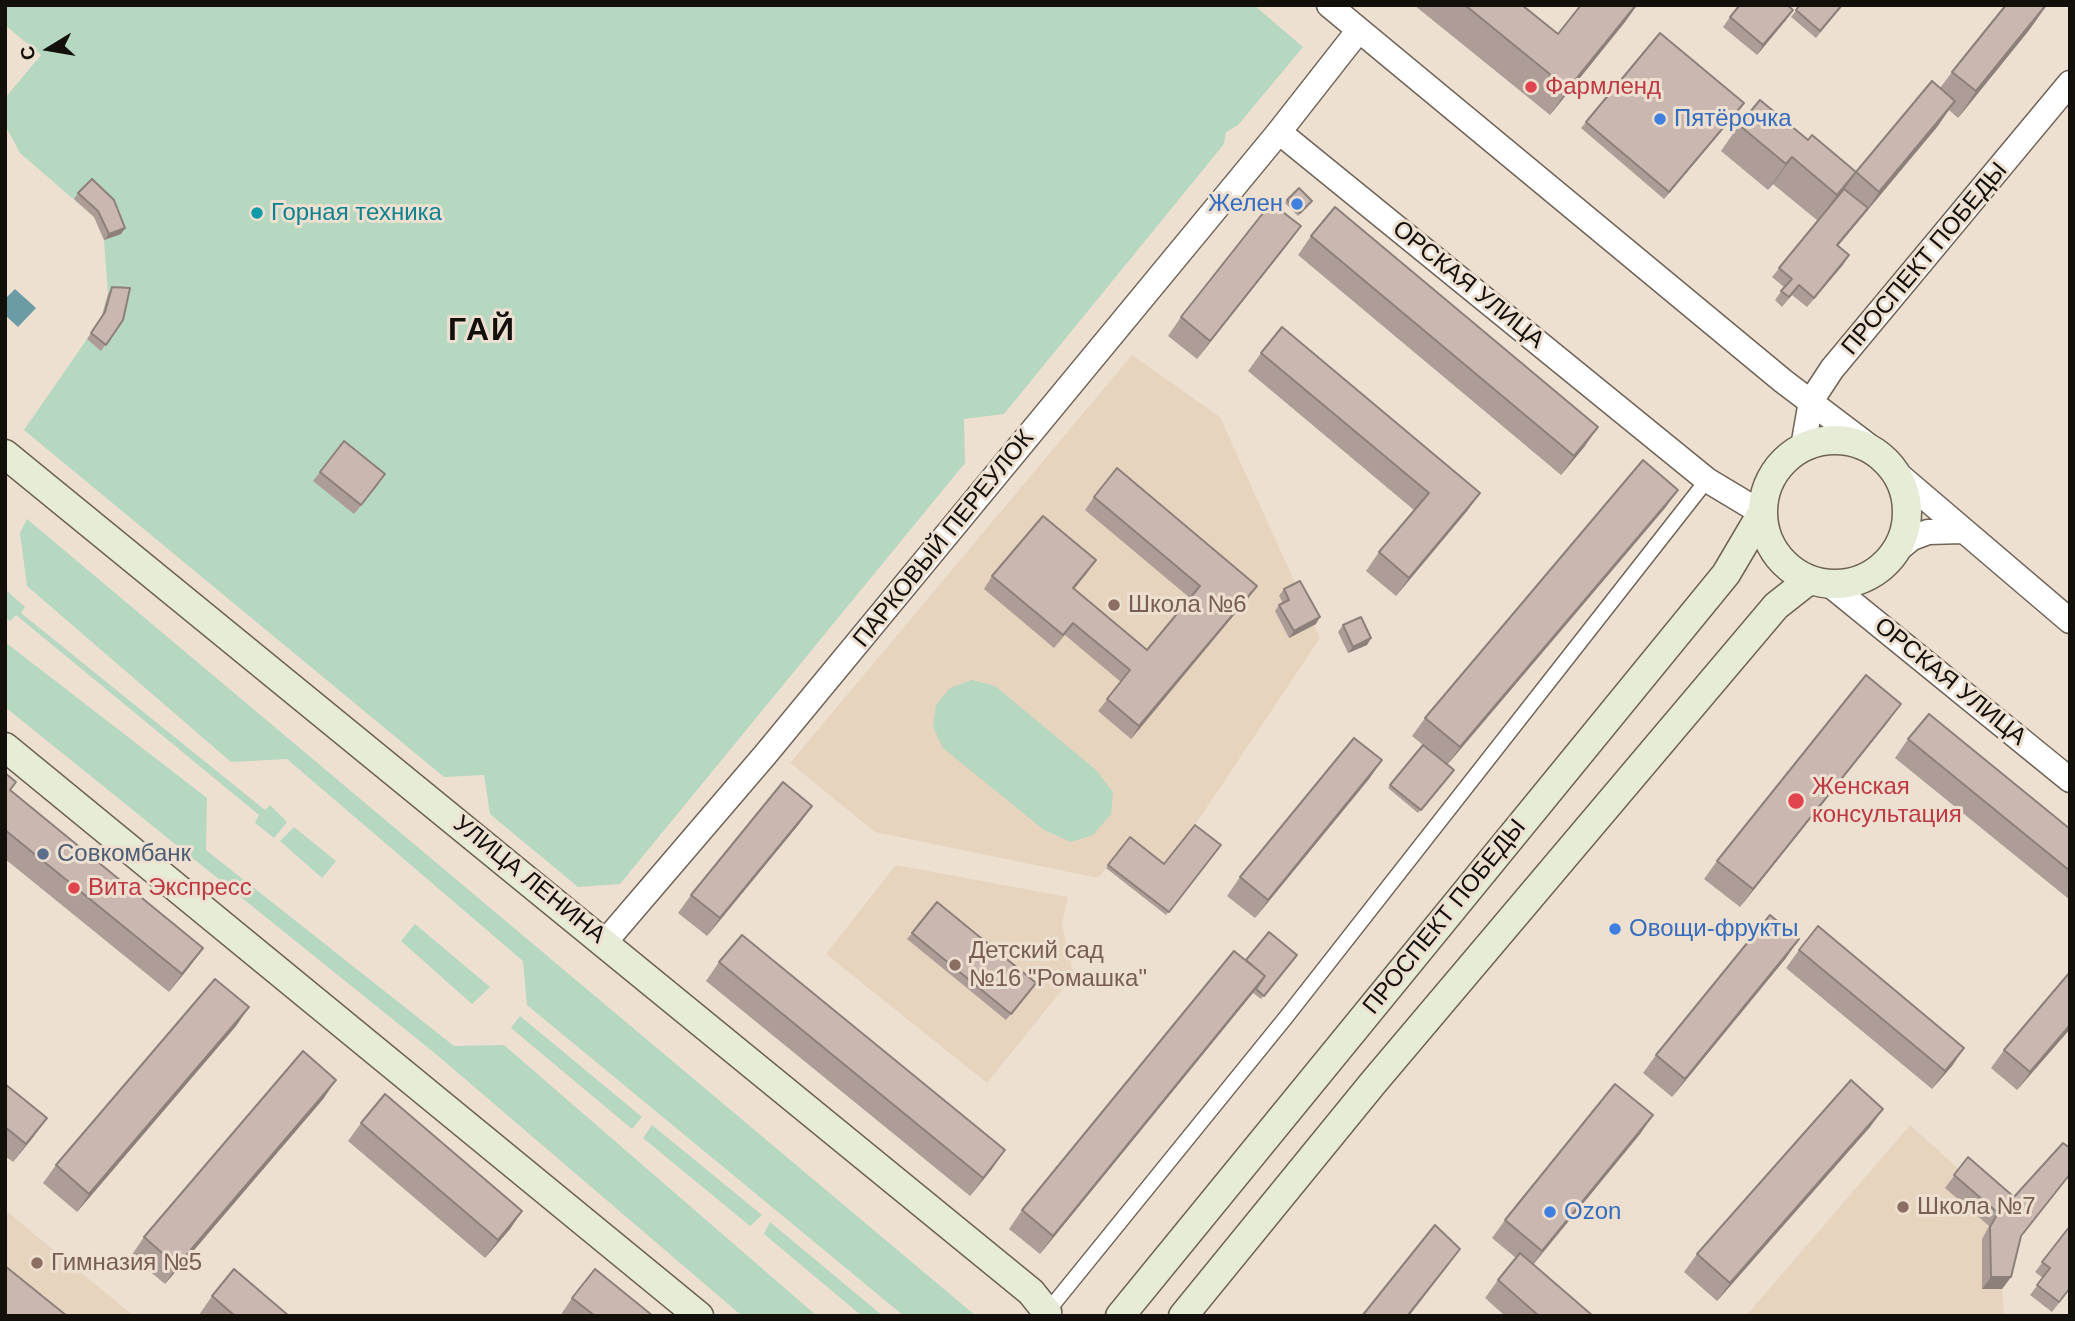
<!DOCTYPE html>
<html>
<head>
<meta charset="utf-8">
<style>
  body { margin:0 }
  #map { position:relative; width:2075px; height:1321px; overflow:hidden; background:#ede0d1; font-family:Arial,sans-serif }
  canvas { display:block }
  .frame { position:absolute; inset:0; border:7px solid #130f0a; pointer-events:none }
  .north { position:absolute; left:14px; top:14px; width:70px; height:70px; -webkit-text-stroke:5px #ede0d1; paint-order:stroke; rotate:259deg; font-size:19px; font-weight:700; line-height:28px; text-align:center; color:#130f0a }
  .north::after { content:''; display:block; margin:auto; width:24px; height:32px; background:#130f0a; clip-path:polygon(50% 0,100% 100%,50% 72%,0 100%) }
</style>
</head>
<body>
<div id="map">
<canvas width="2075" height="1321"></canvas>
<div class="frame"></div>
<div class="north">С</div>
</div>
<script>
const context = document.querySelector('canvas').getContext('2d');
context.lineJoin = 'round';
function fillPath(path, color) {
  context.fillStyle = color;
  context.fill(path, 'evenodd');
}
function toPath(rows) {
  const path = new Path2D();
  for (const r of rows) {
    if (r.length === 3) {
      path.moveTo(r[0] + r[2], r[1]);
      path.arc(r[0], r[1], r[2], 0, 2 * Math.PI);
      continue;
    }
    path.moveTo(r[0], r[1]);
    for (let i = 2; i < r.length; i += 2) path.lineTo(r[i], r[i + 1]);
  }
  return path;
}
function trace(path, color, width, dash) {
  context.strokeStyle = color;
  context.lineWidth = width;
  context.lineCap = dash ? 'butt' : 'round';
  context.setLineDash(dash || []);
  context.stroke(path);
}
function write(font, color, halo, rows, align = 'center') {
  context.font = font + ' Arial,sans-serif';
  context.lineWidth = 6;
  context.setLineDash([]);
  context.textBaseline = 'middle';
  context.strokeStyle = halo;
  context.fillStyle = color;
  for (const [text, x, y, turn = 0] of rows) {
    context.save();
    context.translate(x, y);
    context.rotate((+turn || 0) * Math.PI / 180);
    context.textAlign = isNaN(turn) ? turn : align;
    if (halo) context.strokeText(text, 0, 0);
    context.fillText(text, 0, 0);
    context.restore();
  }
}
const built = toPath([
  [1132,355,1220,417,1320,638,1193,828,1162,867,1128,841,1098,878,875,832,790,763],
  [896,865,1068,897,1062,924,1074,975,987,1083,826,954],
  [1910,1125,1959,1169,1946,1188,1989,1226,1982,1289,2002,1289,2004,1316,1746,1316],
  [5,1210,134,1316,5,1316]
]);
const green = toPath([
  [5,5,1254,5,1303,47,1238,125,1226,132,1224,144,1004,414,964,419,965,463,620,884,578,887,490,814,484,775,444,777,24,430,101,319,108,294,104,240,94,217,20,153,5,125,5,98,41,55,5,25],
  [27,519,976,1316,904,1316,527,1005,523,961,287,759,231,762,27,586,20,533],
  [5,589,25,607,21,613,265,810,270,805,287,822,274,838,255,823,259,815,16,615,10,621,5,617],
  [5,642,207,798,206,850,454,1046,504,1045,817,1316,742,1316,437,1055,5,707],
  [972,680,995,686,1096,770,1113,792,1111,814,1093,835,1071,842,1044,830,943,748,933,727,936,705,950,688],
  [294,827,336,861,322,878,280,841],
  [415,924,490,987,472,1004,401,941],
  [520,1016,642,1117,632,1129,511,1028],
  [652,1125,762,1215,750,1226,643,1138],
  [770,1222,883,1316,862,1316,764,1234]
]);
const water = toPath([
  [15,289,36,308,18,327,5,315,5,299]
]);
const pedestrian = toPath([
  [1047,1312,1287,1016,1707,480]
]);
const tertiary = toPath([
  [1329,5,1783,381,1874,450],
  [1279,132,1707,480,1762,513],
  [1803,447,1811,401,1832,369,2070,83],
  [1894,471,2070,621],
  [1896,551,1912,538,1928,532,1963,531],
  [1829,584,2070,780],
  [605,942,765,755,1279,132,1359,30]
]);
const secondary = toPath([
  [1835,512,72],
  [5,454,1031,1292,1047,1312,1045,1316],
  [5,747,699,1316],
  [1120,1316,1726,574,1762,513],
  [1183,1316,1373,1083,1776,606,1809,580]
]);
const wall = toPath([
  [1414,5,1522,5,1558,34,1581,5,1637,5,1625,22,1550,115],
  [1800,5,1843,5,1816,38,1791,17],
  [1730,17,1786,20,1757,55,1723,27],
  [2030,29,1958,118,1949,110,1937,127,1838,246,1849,255,1807,307,1792,295,1782,307,1775,300,1784,287,1772,277,1818,221,1773,184,1768,190,1721,151,1739,125,1808,140,1856,172,1940,88,1952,72],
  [1739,110,1664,199,1581,128,1586,122],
  [78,193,125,228,121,234,104,240,94,217,74,199],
  [1287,200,1312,201,1298,216,1285,203],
  [1311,236,1585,446,1561,475,1298,255],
  [1288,244,1197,359,1168,336,1181,317],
  [112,287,123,320,101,351,87,339,101,319,108,294],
  [1261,353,1480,493,1467,511,1396,596,1366,571,1379,552,1414,510,1248,371],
  [320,472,379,484,354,514,313,481],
  [1678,490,1665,508,1447,765,1454,770,1418,813,1388,788,1423,745,1412,736,1425,718],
  [1094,497,1257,586,1248,598,1131,739,1098,711,1121,682,1065,635,1054,648,984,589,992,576,1096,560,1074,589,1147,650,1190,598,1085,510],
  [1284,589,1316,624,1289,638,1275,611,1279,605,1283,603,1279,596],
  [1343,625,1371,638,1367,645,1348,653,1338,632],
  [1888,722,1740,907,1704,879,1717,861],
  [1908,739,2070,829,2070,900,1895,758],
  [1382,760,1369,779,1255,918,1227,896,1240,877],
  [5,773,10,791,190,966,169,992,5,859],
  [812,806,799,824,707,936,678,913,691,895],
  [1130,837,1164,864,1221,845,1166,915,1106,868],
  [912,933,1036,983,1006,1020,907,939],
  [1799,950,1964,1048,1952,1066,1932,1089,1786,968],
  [1297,955,1261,999,1253,993,1040,1254,1009,1229,1022,1210,1246,960],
  [1786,958,1672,1097,1643,1073,1656,1055],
  [719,962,992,1169,970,1196,706,981],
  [249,1007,236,1026,77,1212,43,1183,56,1165],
  [2070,1029,2017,1090,1991,1068,2004,1050],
  [5,1084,34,1136,13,1162,5,1156],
  [324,1098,165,1284,131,1256,144,1237],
  [1883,1109,1870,1127,1717,1301,1684,1272,1697,1254],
  [1653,1115,1640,1134,1533,1265,1593,1316,1505,1316,1485,1298,1498,1280,1516,1258,1492,1238,1505,1220],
  [361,1123,522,1211,510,1229,485,1258,348,1141],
  [1968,1157,2020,1238,2011,1277,2002,1289,1982,1289,1982,1239,1989,1226,1945,1188],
  [2070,1226,2070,1289,2052,1312,2030,1295,2043,1278,2035,1272],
  [212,1296,289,1316,200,1316,199,1315],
  [572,1298,653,1316,560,1316]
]);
const shadedWall = toPath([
  [1636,5,1637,5,1625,22,1550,115,1568,89],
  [2047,5,2030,29,1958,118,1976,91],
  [1793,10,1786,20,1757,55,1763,45],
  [1955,101,1937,127,1830,255,1868,208,1879,192],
  [1744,103,1739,110,1664,199,1669,192],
  [1792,157,1773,184,1768,190,1786,164],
  [1856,172,1838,199,1818,221,1837,195],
  [1301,226,1288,244,1197,359,1210,341],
  [125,228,121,234,104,240,109,234],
  [1849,255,1843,265,1807,307,1814,298],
  [1598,427,1585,446,1561,475,1574,456],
  [1678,490,1665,508,1447,765,1460,747],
  [1480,493,1467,511,1396,596,1409,578],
  [1096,560,1087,573,1064,601,1073,588],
  [1257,586,1248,598,1131,739,1139,726],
  [1320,617,1316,624,1289,638,1294,631],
  [1371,638,1367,645,1348,653,1353,647],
  [1901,704,1888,722,1740,907,1753,889],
  [1382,760,1369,779,1255,918,1268,900],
  [812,806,799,824,707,936,720,918],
  [1799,939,1786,958,1672,1097,1685,1079],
  [203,948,190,966,169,992,182,974],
  [1265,976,1252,994,1040,1254,1053,1236],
  [249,1007,236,1026,77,1212,89,1194],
  [2070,1025,2070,1029,2017,1090,2030,1072],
  [1964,1048,1952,1066,1932,1089,1945,1071],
  [336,1080,324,1098,165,1284,177,1266],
  [1883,1109,1870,1127,1717,1301,1730,1283],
  [1653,1115,1640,1134,1529,1269,1542,1251],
  [47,1118,34,1136,13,1162,26,1144],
  [1005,1150,992,1169,970,1196,983,1178],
  [2070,1174,2070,1175,2012,1248,2021,1236],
  [522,1211,510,1229,485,1258,498,1240],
  [1460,1249,1447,1267,1409,1316,1407,1316],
  [1991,1277,2011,1277,2002,1289,1982,1289]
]);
const building = toPath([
  [1465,5,1522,5,1558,34,1581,5,1636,5,1568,89,1465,5],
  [1740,5,1787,5,1793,10,1763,45,1730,17,1740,5],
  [1800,5,1842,5,1820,31,1796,10,1800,5],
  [2006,5,2046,5,1976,91,1952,72,2006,5],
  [1660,33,1744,103,1669,192,1586,122,1660,33],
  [1932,81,1955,101,1879,192,1856,172,1932,81],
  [1760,100,1808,140,1812,135,1856,172,1837,195,1792,157,1786,164,1739,125,1760,100],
  [92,179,114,200,125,228,109,234,98,211,78,193,92,179],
  [1299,188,1312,201,1300,213,1287,200,1299,188],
  [1844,189,1868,208,1837,245,1849,255,1814,298,1799,285,1789,297,1781,291,1792,279,1779,268,1844,189],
  [1271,203,1301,226,1210,341,1181,317,1271,203],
  [1335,207,1598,427,1574,456,1311,236,1335,207],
  [112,287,130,288,123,320,106,345,91,333,105,312,112,287],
  [1282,327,1480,493,1409,578,1379,552,1429,493,1261,353,1282,327],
  [344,441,385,474,361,505,320,472,344,441],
  [1643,460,1678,490,1460,747,1425,718,1643,460],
  [1117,468,1257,586,1139,726,1107,699,1130,670,1073,623,1063,635,992,576,1043,516,1096,560,1073,588,1147,650,1200,586,1094,497,1117,468],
  [1300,581,1320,617,1294,631,1279,605,1289,600,1284,589,1300,581],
  [1361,617,1371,638,1353,647,1343,625,1361,617],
  [1866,675,1901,704,1753,889,1717,861,1866,675],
  [1929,714,2070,829,2070,871,1908,739,1929,714],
  [1354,738,1382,760,1268,900,1240,877,1354,738],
  [1423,745,1454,770,1421,810,1390,785,1423,745],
  [5,773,16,782,10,790,203,948,182,974,5,830,5,773],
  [783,782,812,806,720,918,691,895,783,782],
  [1195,825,1221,845,1169,912,1108,865,1130,837,1164,864,1195,825],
  [937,902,1036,983,1011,1014,912,933,937,902],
  [1770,915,1799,939,1685,1079,1656,1055,1770,915],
  [1818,926,1964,1048,1945,1071,1799,950,1818,926],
  [1269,932,1297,955,1264,996,1256,989,1265,976,1246,960,1269,932],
  [742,935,1005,1150,983,1178,719,962,742,935],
  [1234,951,1265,976,1053,1236,1022,1210,1234,951],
  [2070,972,2070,1025,2030,1072,2004,1050,2070,972],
  [215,979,249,1007,89,1194,56,1165,215,979],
  [303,1051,336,1080,177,1266,144,1237,303,1051],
  [1851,1080,1883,1109,1730,1283,1697,1254,1851,1080],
  [5,1084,47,1118,26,1144,5,1127,5,1084],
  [1615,1084,1653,1115,1542,1251,1505,1220,1615,1084],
  [385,1094,522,1211,498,1240,361,1123,385,1094],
  [2063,1143,2070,1148,2070,1174,2021,1236,2011,1277,1991,1277,1990,1227,1998,1213,1954,1175,1968,1157,2014,1197,2063,1143],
  [1435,1225,1460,1249,1407,1316,1362,1316,1435,1225],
  [2070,1226,2070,1288,2059,1302,2037,1285,2050,1268,2042,1262,2070,1226],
  [1520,1253,1593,1316,1539,1316,1498,1280,1520,1253],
  [5,1266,67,1316,5,1316,5,1266],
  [234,1269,289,1316,235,1316,212,1296,234,1269],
  [595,1269,653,1316,595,1316,572,1298,595,1269]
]);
const markers = [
  [1531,87,7,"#e0444e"],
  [1660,119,7,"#3f7fe0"],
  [1297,204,7,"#3f7fe0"],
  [257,213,7,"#0f9aa8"],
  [1114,605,7,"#8d6e63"],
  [1796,801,9,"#e0444e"],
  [43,854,7,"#5c6f8a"],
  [74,888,7,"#e0444e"],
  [1615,929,7,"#3f7fe0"],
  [955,965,7,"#8d6e63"],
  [1903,1207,7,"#8d6e63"],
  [1550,1212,7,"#3f7fe0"],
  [37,1263,7,"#8d6e63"]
];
const healthNames = [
  ["Фармленд",1545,87],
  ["Женская",1812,787],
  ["консультация",1812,815],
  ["Вита Экспресс",88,888]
];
const shopNames = [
  ["Пятёрочка",1674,119],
  ["Желен",1283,204,"right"],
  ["Овощи-фрукты",1629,929],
  ["Ozon",1564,1212]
];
const cultureNames = [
  ["Горная техника",271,213]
];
const streetNames = [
  ["ПРОСПЕКТ ПОБЕДЫ",1925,259,-50],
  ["ОРСКАЯ УЛИЦА",1468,285,39],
  ["ПАРКОВЫЙ ПЕРЕУЛОК",944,539,-51],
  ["ОРСКАЯ УЛИЦА",1950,682,39],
  ["УЛИЦА ЛЕНИНА",529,880,39],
  ["ПРОСПЕКТ ПОБЕДЫ",1445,917,-51]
];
const educationNames = [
  ["Школа №6",1128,605],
  ["Детский сад",969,951],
  ["№16 \"Ромашка\"",969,979],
  ["Школа №7",1917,1207],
  ["Гимназия №5",51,1263]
];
const serviceNames = [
  ["Совкомбанк",57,854]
];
const districtNames = [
  ["ГАЙ",482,331]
];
fillPath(built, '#e6d4bf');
fillPath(green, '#b6d7c0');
fillPath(water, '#6b9ba4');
trace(pedestrian, '#6e6356', 17);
trace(tertiary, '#6e6356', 27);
trace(secondary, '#6e6356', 31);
trace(pedestrian, '#fff', 14);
trace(tertiary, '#fff', 24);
trace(secondary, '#e7ecd7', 28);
fillPath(wall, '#ae9d97');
fillPath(shadedWall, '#8d807b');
fillPath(building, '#cab7b0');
trace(building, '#8d807b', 2);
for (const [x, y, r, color] of markers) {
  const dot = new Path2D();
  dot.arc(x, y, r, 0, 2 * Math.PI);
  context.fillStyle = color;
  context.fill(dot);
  trace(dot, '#ede0d1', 2.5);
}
write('24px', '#be3a42', '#ede0d1', healthNames, 'left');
write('24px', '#366cbe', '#ede0d1', shopNames, 'left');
write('24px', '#0d838f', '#ede0d1', cultureNames, 'left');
write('24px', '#130f0a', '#ede0d1', streetNames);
write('24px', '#785e54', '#ede0d1', educationNames, 'left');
write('24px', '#4e5e75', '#ede0d1', serviceNames, 'left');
context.letterSpacing = '2px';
write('bold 32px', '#130f0a', '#ede0d1', districtNames);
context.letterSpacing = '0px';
</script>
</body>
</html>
